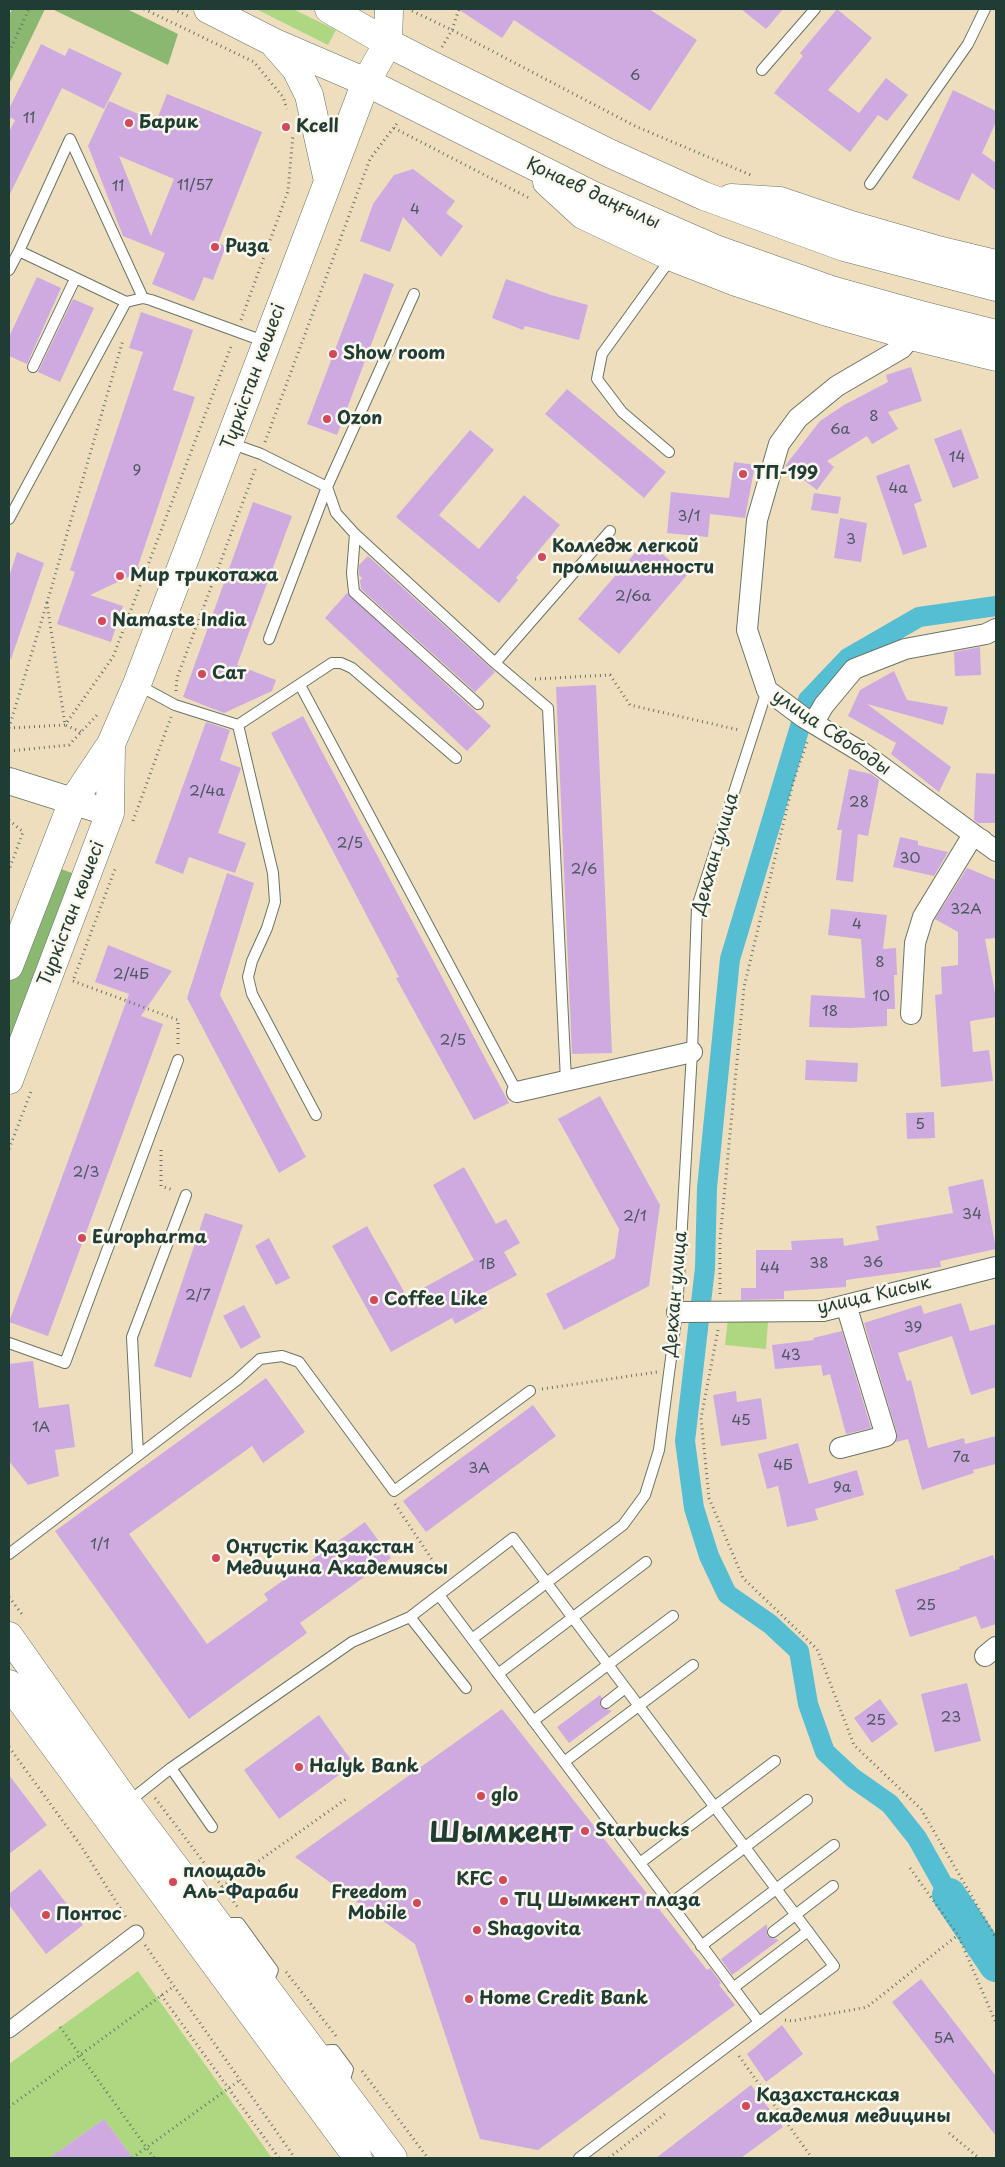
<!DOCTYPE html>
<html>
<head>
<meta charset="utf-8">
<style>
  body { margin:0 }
  #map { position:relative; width:1005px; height:2167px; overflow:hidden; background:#efdebe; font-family:"Playpen Sans",sans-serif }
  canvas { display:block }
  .frame { position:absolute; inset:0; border:10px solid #1f3d34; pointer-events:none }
</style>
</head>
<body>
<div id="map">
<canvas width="1005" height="2167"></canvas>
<div class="frame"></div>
</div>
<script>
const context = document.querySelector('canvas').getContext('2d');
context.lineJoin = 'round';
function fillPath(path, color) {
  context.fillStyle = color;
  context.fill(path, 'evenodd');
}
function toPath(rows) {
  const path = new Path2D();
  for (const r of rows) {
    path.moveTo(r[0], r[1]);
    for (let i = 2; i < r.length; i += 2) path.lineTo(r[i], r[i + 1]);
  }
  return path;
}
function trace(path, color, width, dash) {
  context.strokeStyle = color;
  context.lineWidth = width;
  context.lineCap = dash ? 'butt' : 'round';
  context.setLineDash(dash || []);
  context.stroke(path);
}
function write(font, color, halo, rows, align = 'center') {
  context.font = font + ' "Playpen Sans",sans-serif';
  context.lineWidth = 5;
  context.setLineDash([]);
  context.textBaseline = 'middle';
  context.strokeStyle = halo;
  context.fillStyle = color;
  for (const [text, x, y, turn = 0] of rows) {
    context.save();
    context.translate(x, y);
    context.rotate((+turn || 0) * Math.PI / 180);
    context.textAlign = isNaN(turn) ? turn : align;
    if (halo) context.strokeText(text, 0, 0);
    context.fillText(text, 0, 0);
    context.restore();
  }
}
const green = toPath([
  [256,9,293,9,336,30,328,45],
  [728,1318,768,1322,766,1349,725,1345],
  [138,1971,272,2158,133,2158,104,2119,49,2158,9,2158,9,2064]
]);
const forest = toPath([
  [12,9,45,9,9,84,9,16],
  [52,9,127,9,178,34,168,65],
  [50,865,83,877,9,1071,9,976]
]);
const canal = toPath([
  [950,1897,917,1838,890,1804,853,1778,825,1752,808,1704,799,1651,770,1624,727,1594,709,1556,694,1508,685,1441,705,1268,707,1188,730,959,808,700,848,658,919,617,996,606]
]);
const river = toPath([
  [949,1895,996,1965]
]);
const building = toPath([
  [458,9,649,9,697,40,650,111,514,20,502,38],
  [741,9,783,9,766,29],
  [837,9,872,38,828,90,859,113,886,78,908,95,887,121,878,115,850,152,774,93,803,56,800,53],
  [41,44,65,56,69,48,122,73,104,109,62,88,9,196,9,132,15,120,9,117,9,109],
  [953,90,996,111,996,122,982,153,996,163,996,191,972,173,959,201,912,178],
  [167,94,262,132,218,243,226,246,213,280,204,277,194,301,152,284,165,253,123,236,88,146,109,101,156,122],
  [119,156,174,179,151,236],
  [413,169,455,201,446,213,463,226,441,257,403,217,390,252,360,241,373,204,394,175],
  [364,273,394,284,337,435,307,424],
  [37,277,61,288,27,364,9,356,9,337],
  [506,279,551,295,588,305,579,340,525,326,523,330,492,318],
  [73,299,94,308,60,382,38,372],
  [141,312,193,330,173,390,195,397,138,566,141,571,90,595,123,606,111,642,57,624,75,572,70,570,143,352,129,348],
  [911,367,922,401,888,412,898,429,872,444,867,436,827,461,834,467,817,490,785,466,820,421,844,405,888,382,886,375],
  [567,389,666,472,644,498,545,414],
  [961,429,979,478,953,488,934,439],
  [470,430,494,450,439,515,479,549,524,495,560,525,516,578,518,580,499,603,396,517],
  [734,462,755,465,745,518,710,514,708,537,667,533,671,492,729,498],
  [909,464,922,501,914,504,927,547,903,555,876,476],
  [814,493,841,497,838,514,811,510],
  [253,502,292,516,237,665,276,680,272,691,224,713,183,697],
  [840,518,867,523,861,562,834,558],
  [646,540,687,575,619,654,578,619],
  [17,552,44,563,11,659,9,658,9,577],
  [368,556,495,672,475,692,361,589,360,580,362,578,359,575,359,565],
  [347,593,491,726,467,751,325,618],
  [980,647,981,675,955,676,954,652],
  [894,671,907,700,948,707,943,725,867,704,951,767,939,792,891,754,896,743,848,716,860,690],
  [596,685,612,1053,572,1054,556,687],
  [303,716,509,1103,474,1120,396,978,399,977,271,733],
  [206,722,230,730,220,760,241,768,218,833,246,843,235,873,189,857,183,874,155,863],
  [849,769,871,774,879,780,868,836,858,834,853,882,836,880,842,830,837,830],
  [976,773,996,774,996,823,978,823,974,820],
  [900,837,918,841,918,845,948,852,934,876,893,867],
  [967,868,996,880,996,938,985,939,996,998,996,1017,970,1021,973,1052,989,1050,993,1081,941,1087,935,995,942,994,941,967,958,965,958,932,935,919],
  [227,873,254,883,220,995,306,1157,279,1173,187,998],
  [831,909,887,915,883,949,896,948,897,975,894,975,895,1009,887,1009,887,1026,850,1028,809,1027,811,995,865,998,861,939,828,935],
  [108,945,172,971,141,1016,163,1024,48,1336,9,1322,129,994,95,982],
  [806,1060,858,1063,857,1082,805,1080],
  [600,1096,660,1205,649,1286,564,1330,546,1294,615,1258,619,1229,558,1119],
  [934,1112,935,1138,907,1139,906,1113],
  [464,1167,496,1224,506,1219,520,1243,504,1252,517,1275,478,1296,484,1308,455,1324,452,1318,391,1352,332,1246,367,1226,407,1297,474,1260,433,1185],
  [983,1179,996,1249,940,1261,941,1267,846,1280,846,1287,784,1291,784,1299,741,1300,741,1288,756,1288,756,1250,792,1250,791,1241,843,1238,844,1246,879,1240,876,1226,953,1213,948,1187],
  [205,1213,243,1225,191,1378,154,1366],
  [269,1238,290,1278,276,1285,255,1246],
  [961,1303,970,1331,996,1324,996,1387,971,1395,952,1336,898,1353,907,1381,911,1380,928,1448,964,1438,965,1444,996,1436,996,1464,973,1470,974,1473,922,1490,908,1439,896,1442,897,1433,864,1323,921,1305,924,1314],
  [244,1305,261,1337,241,1349,223,1316],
  [842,1331,871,1428,846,1434,830,1374,823,1376,821,1365,775,1369,772,1345,814,1340,813,1338],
  [33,1361,39,1408,69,1404,75,1447,55,1450,59,1476,28,1485,9,1461,9,1364],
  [266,1378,305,1432,263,1463,252,1446,129,1534,207,1644,268,1600,264,1594,365,1522,391,1558,300,1623,307,1633,189,1719,55,1531],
  [736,1391,737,1402,761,1398,767,1439,721,1446,713,1395],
  [533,1405,556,1436,426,1532,403,1501],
  [798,1443,809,1484,857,1470,864,1495,815,1509,818,1520,787,1527,778,1486,767,1489,758,1454],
  [993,1555,996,1563,996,1624,981,1629,976,1616,910,1637,895,1590,960,1569,959,1567],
  [967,1683,981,1741,935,1752,921,1694],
  [600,1695,602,1698,600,1707,612,1711,569,1743,557,1727],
  [880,1699,898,1724,872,1743,854,1718],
  [502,1709,707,1970,710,1968,721,1983,719,1985,735,2005,538,2150,480,2139,415,1944,295,1857],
  [319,1715,354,1764,279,1819,244,1770],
  [9,1775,47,1825,9,1854],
  [40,1869,83,1925,46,1954,9,1905,9,1894],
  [767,1924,767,1936,779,1940,732,1975,721,1959],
  [921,1979,996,2076,996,2136,892,2002],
  [782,2025,803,2054,766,2082,747,2054],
  [751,2085,783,2127,741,2158,656,2158],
  [104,2119,133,2158,49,2158]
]);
const path = toPath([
  [144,9,254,62,283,97,287,109],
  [173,9,188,16],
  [412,11,452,30,635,126,753,176],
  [442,47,452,30,459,9],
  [9,52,29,9],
  [394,128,531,199],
  [241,320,288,191,293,134],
  [265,442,370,159,398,122],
  [47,603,123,340],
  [535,679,610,675,630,705,739,730],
  [176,691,177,678,256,467],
  [9,728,65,725,113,657,232,344],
  [9,728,47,603,65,725,81,732],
  [9,751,69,745,97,715],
  [9,820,23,832,9,870],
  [133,821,171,717],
  [74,978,115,869],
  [73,981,178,1020,178,1047],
  [9,1149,32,1089],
  [161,1150,161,1186,173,1190],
  [720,1294,720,1239,744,987,793,783,807,742],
  [718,1330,701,1418,709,1498,743,1578,817,1649,854,1745,921,1809,996,1938],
  [542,1389,657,1372],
  [395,1504,433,1561],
  [9,1597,24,1617],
  [9,1747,81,1846,127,1919],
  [155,1798,239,1909],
  [910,1868,958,1935,996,2023],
  [222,1887,346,1799],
  [145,1945,295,2158],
  [286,1972,336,2036],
  [161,1995,279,2158],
  [785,2020,792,2021,867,2007,958,1935],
  [60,2027,154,2158],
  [739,2056,812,2158],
  [362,2071,428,2158],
  [9,2107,173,1987],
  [949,2133,979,2158],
  [132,2158,240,2080],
  [609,2158,666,2113]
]);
const service = toPath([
  [762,70,815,9],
  [870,184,968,44,985,9],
  [9,270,19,251],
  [126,302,19,251,70,139,143,298],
  [33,367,75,279],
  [230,443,261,454,327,487,414,294],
  [669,452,622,412,597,379,602,354,672,257],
  [9,519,126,302,143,298,151,300,266,342],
  [355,534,352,573,354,592,478,704],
  [269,639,327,487,336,513,355,534,495,663,610,531],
  [495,663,548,708,566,1080],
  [138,685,175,705,238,725,332,663,341,663,352,668,456,758],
  [300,685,517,1092],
  [238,725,273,873,275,902,267,928,252,961,248,977,252,994,316,1115],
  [9,1343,65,1363,178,1060],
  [138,1455,132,1337,186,1195],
  [9,1554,237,1380,260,1359,282,1356,299,1362,394,1491,530,1391],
  [439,1595,759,2022],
  [410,1617,466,1688],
  [472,1639,623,1525,645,1495,659,1450,677,1312,692,1052,697,907,767,690],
  [498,1674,646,1562],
  [606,1703,625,1688],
  [533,1721,673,1616],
  [564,1762,693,1665],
  [171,1768,212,1827],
  [127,1803,171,1768,352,1642,410,1617,513,1538,834,1966,579,2158],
  [640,1863,775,1761],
  [670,1904,807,1800],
  [223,1923,239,1923,273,1970,267,1985],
  [773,1932,833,1886],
  [701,1946,834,1845],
  [733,1988,808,1931],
  [316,2051,334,2050,348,2069,343,2086]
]);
const pedestrian = toPath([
  [9,2030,136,1933]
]);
const minor = toPath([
  [911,336,902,348,837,386,798,418,779,444,757,520,747,630,767,690,803,717,863,753,996,851],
  [814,722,824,705,854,669,905,649,986,634,996,629],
  [911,1014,915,943,923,917,973,835,982,840],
  [517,1092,692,1052],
  [677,1312,823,1311,996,1267],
  [840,1448,886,1436,846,1305],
  [985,1656,996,1647]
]);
const tertiary = toPath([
  [9,781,110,813]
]);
const secondary = toPath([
  [208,9,273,42,366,82,592,195,718,250,831,290,917,314,996,334],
  [329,9,388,43,431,65,611,154,704,196,844,247,996,287],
  [275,45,296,69,309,95,328,181],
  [547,182,583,215,672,257,736,282,824,311,911,336,996,357],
  [731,198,780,201,851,225,934,249,996,264],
  [9,966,73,801,111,744,137,684,366,82,388,43,389,9],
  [9,1080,110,813,111,744],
  [9,1636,127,1803,393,2158],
  [9,1684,358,2158]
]);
const markers = [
  [129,123,5,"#d1495b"],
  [286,127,5,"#d1495b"],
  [215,247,5,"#d1495b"],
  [333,354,5,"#d1495b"],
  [327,419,5,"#d1495b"],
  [743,474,5,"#d1495b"],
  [542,557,5,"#d1495b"],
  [120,576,5,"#d1495b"],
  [102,621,5,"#d1495b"],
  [202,674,5,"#d1495b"],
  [82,1238,5,"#d1495b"],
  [374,1300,5,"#d1495b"],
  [216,1558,5,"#d1495b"],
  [299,1767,5,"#d1495b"],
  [481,1796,5,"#d1495b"],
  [585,1831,5,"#d1495b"],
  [503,1880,5,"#d1495b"],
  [173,1882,5,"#d1495b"],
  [504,1901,5,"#d1495b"],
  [417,1903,5,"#d1495b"],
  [46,1915,5,"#d1495b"],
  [477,1930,5,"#d1495b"],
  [469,1999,5,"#d1495b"],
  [746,2106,5,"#d1495b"]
];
const numberNames = [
  ["6",635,76],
  ["11",29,119],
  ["11/57",195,186],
  ["11",118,187],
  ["4",415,210],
  ["8",874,417],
  ["6а",840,430],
  ["14",957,458],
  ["9",137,471],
  ["4а",898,489],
  ["3/1",689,517],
  ["3",851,540],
  ["2/6а",633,597],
  ["2/4а",207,792],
  ["28",859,803],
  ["2/5",350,844],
  ["30",910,859],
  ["2/6",584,870],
  ["32А",966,910],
  ["4",857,925],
  ["8",880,963],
  ["2/4Б",131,975],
  ["10",881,997],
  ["18",830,1012],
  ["2/5",453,1041],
  ["5",920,1125],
  ["2/3",86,1173],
  ["34",972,1215],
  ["2/1",635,1217],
  ["36",873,1263],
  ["38",819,1264],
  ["1В",487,1265],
  ["44",770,1269],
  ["2/7",198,1296],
  ["39",913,1328],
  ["43",791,1356],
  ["45",741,1421],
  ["1А",41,1428],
  ["7а",961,1458],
  ["4Б",783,1466],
  ["3А",479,1469],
  ["9а",842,1488],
  ["1/1",100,1545],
  ["25",926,1606],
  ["23",951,1718],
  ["25",876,1721],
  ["5А",944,2039]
];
const poiNames = [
  ["Барик",139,123],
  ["Kcell",296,127],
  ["Риза",225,247],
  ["Show room",343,354],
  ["Ozon",337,419],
  ["ТП-199",753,474],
  ["Колледж легкой",552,547],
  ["промышленности",552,568],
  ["Мир трикотажа",130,576],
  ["Namaste India",112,621],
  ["Сат",212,674],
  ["Europharma",92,1238],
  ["Coffee Like",384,1300],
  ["Оңтүстік Қазақстан",226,1548],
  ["Медицина Академиясы",226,1569],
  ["Halyk Bank",309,1767],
  ["glo",491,1796],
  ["Starbucks",595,1831],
  ["площадь",183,1872],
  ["Аль-Фараби",183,1893],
  ["KFC",493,1880,"right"],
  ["Freedom",407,1893,"right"],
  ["Mobile",407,1914,"right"],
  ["ТЦ Шымкент плаза",514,1901],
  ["Понтос",56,1915],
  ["Shagovita",487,1930],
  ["Home Credit Bank",479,1999],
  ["Казахстанская",756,2096],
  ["академия медицины",756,2117]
];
const streetNames = [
  ["Қонаев даңғылы",593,194,25],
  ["Түркістан көшесі",254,377,-70],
  ["улица Свободы",831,733,34],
  ["Декхан улица",716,854,-74],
  ["Түркістан көшесі",72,914,-69],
  ["Декхан улица",676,1294,-85],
  ["улица Кисык",874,1296,-13]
];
const townNames = [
  ["Шымкент",501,1834]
];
fillPath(green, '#aed782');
fillPath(forest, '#8ab870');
trace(canal, '#56bed3', 20);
trace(river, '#56bed3', 34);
fillPath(building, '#ceaae0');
trace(service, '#687564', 12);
trace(pedestrian, '#687564', 17);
trace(minor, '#687564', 22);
trace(tertiary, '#687564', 28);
trace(secondary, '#687564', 29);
trace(path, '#687564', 3, [1, 4]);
trace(service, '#fff', 10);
trace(pedestrian, '#fff', 15);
trace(minor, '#fff', 20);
trace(tertiary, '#fff', 26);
trace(secondary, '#fff', 28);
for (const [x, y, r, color] of markers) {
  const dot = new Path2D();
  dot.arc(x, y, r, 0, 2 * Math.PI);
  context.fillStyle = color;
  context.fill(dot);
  trace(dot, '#fbf7ec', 2);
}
write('15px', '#4b585f', null, numberNames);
write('bold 18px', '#1f3d34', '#fbf7ec', poiNames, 'left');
write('18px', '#1f3d34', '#fbf7ec', streetNames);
write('bold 28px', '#1f3d34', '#fbf7ec', townNames);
</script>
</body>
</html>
